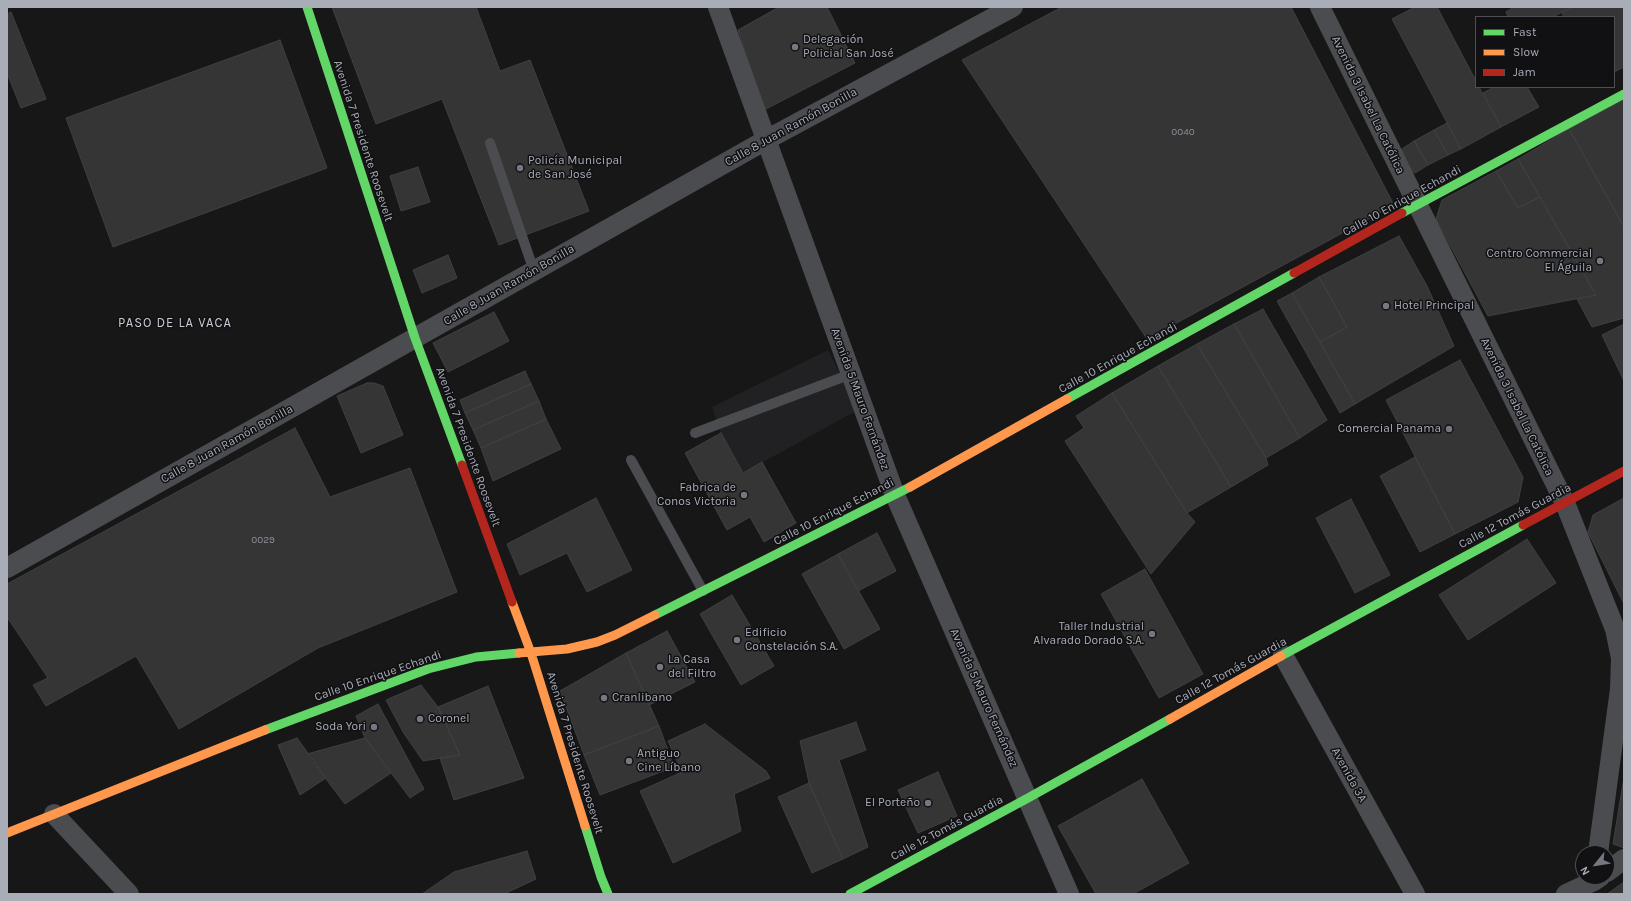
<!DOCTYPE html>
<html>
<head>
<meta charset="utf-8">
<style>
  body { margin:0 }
  #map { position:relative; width:1631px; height:901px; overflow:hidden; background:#171717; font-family:Karla,sans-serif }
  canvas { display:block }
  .frame { position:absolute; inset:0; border:8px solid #a8adb8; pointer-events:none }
  .legend { position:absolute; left:1475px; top:16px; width:140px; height:72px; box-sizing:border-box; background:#111113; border:1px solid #4d4f55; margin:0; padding:5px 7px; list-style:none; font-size:12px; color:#a8adb8 }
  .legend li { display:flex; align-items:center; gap:8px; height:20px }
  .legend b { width:20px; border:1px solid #4d4f55 }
  .north { position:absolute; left:1575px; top:845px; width:40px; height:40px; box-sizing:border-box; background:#111113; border:1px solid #4d4f55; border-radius:50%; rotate:240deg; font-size:11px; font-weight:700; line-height:16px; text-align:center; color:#a8adb8 }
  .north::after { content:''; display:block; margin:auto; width:14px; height:18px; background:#757880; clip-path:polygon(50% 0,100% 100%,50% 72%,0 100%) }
</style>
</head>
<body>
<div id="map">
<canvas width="1631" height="901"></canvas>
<div class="frame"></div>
<ul class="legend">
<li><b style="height:5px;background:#63d668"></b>Fast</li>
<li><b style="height:5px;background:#ff974d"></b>Slow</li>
<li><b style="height:5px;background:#b3261e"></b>Jam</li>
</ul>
<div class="north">N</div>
</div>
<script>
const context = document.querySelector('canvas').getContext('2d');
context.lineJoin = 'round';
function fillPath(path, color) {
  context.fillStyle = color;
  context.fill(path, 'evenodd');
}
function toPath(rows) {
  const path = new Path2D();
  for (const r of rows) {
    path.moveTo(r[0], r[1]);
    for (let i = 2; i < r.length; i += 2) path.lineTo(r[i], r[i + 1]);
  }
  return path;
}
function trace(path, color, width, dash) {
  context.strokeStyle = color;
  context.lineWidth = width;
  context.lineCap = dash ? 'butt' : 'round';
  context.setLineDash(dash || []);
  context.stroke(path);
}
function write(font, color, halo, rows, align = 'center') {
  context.font = font + ' Karla,sans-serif';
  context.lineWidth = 3;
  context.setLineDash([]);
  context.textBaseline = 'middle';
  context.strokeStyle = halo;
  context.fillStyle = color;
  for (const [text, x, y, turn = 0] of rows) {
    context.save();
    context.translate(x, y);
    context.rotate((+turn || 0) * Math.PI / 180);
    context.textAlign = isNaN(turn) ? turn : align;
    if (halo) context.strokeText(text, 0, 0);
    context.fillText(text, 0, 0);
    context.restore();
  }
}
const built = toPath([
  [828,350,858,410,743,473,721,433,712,407]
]);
const building = toPath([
  [332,7,476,7,500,71,530,60,589,211,499,245,442,99,376,124,332,7],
  [779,7,827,7,855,63,764,110,738,30,779,7],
  [1062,7,1291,7,1394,205,1147,339,962,60,1062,7],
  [1415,7,1437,7,1476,81,1476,87,1479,87,1501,127,1461,149,1392,19,1415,7],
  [1514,7,1572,7,1553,17,1508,17,1506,12,1514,7],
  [1572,7,1624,7,1624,67,1614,72,1614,17,1564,17,1562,13,1572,7],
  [11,12,46,99,21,108,7,73,7,14,11,12],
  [280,40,327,168,113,247,66,118,280,40],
  [1494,87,1527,87,1539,107,1501,127,1483,93,1494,87],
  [1624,100,1624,227,1569,129,1624,100],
  [1447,123,1461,149,1448,155,1434,130,1447,123],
  [1569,129,1624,227,1624,318,1592,327,1577,299,1596,295,1518,159,1569,129],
  [1434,130,1448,155,1428,165,1414,141,1434,130],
  [1414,141,1428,165,1415,173,1409,169,1399,151,1414,141],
  [1518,159,1540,197,1518,208,1496,171,1518,159],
  [418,167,430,202,401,211,390,176,418,167],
  [1496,171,1518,208,1540,197,1596,295,1488,316,1436,219,1442,200,1496,171],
  [1399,236,1427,286,1454,346,1355,404,1320,342,1347,327,1319,277,1399,236],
  [448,255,457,278,422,293,413,270,448,255],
  [1319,277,1347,327,1320,342,1292,293,1319,277],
  [1292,293,1355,404,1340,413,1277,301,1292,293],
  [1263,309,1327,420,1300,438,1234,324,1263,309],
  [494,312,509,341,448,372,433,343,494,312],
  [1234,324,1300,438,1266,458,1197,344,1234,324],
  [1624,324,1624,381,1602,335,1624,324],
  [1197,344,1266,458,1268,465,1231,487,1158,366,1197,344],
  [1460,360,1523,477,1518,502,1455,534,1386,400,1460,360],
  [1158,366,1231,487,1187,513,1112,393,1158,366],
  [525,371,531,384,465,413,460,400,525,371],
  [367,383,374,383,383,386,403,435,361,453,337,396,367,383],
  [531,384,539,401,473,430,465,413,531,384],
  [1112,393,1187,513,1195,522,1151,574,1065,441,1084,428,1076,416,1112,393],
  [539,401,546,419,481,448,473,430,539,401],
  [546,419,561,449,493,481,481,448,546,419],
  [295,428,330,497,410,468,457,592,318,648,179,729,136,656,46,706,33,685,48,678,7,617,7,584,295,428],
  [721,433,743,473,762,462,796,523,764,542,750,517,727,530,685,453,721,433],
  [1415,457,1455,534,1420,552,1380,476,1415,457],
  [596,498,632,570,587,592,567,553,520,575,507,544,596,498],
  [1624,498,1624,604,1588,532,1593,515,1624,498],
  [1351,499,1390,575,1355,593,1316,518,1351,499],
  [877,533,896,571,858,591,838,554,877,533],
  [1527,539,1556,583,1468,640,1439,595,1527,539],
  [838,554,880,629,844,649,802,574,838,554],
  [1145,569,1203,674,1159,698,1101,594,1145,569],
  [732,595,774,666,741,685,700,614,732,595],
  [667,631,695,682,649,705,626,653,667,631],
  [626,653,659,726,584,755,560,691,626,653],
  [421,685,438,707,460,755,423,761,403,732,386,700,421,685],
  [488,686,524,778,454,800,440,758,460,755,438,707,488,686],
  [378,704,424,789,410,798,365,738,356,716,378,704],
  [856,722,866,750,839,760,868,847,843,859,809,783,800,741,856,722],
  [705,724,766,771,770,778,734,794,741,831,673,863,640,791,682,772,668,741,705,724],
  [659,726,674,767,600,795,584,755,659,726],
  [297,738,326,778,300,795,278,745,297,738],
  [365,738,391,773,345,804,307,754,365,738],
  [938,772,957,816,918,833,898,790,938,772],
  [1624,777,1624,848,1613,844,1624,777],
  [1142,779,1189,863,1133,894,1096,894,1058,826,1142,779],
  [809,783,843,859,812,873,778,797,809,783],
  [527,851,536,879,504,894,422,894,454,872,527,851],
  [1624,882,1624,894,1607,894,1624,882]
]);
const lane = toPath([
  [490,143,534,271],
  [695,433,851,374],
  [631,460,703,591]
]);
const street = toPath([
  [718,7,895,495,1069,894],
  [1320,7,1565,503,1615,629,1621,658,1620,689,1598,853],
  [7,568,766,140,1013,7],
  [1283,655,1415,894],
  [54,814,129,894],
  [1607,872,1624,859],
  [1566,894,1594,881,1600,877]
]);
const fast = toPath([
  [307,7,415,338,462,465],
  [1402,213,1624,94],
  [1067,399,1294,273],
  [655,615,910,487],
  [1281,656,1523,525],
  [265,730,428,669,476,657,519,653],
  [585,826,601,877,608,894],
  [850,894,1028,798,1170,719]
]);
const slow = toPath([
  [910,487,1067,399],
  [512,602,531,653,585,826],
  [519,653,567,649,597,642,615,635,655,615],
  [1170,719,1281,656],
  [7,833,265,730]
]);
const jam = toPath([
  [1294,273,1402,213],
  [462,465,512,602],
  [1523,525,1624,471]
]);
const markers = [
  [795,47,4,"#757880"],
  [520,168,4,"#757880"],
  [1600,261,4,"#757880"],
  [1386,306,4,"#757880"],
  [1449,429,4,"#757880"],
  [744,495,4,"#757880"],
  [1152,634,4,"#757880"],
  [737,640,4,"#757880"],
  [660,667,4,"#757880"],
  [604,698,4,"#757880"],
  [420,719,4,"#757880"],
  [374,727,4,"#757880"],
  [629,761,4,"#757880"],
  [928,803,4,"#757880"]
];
const numberNames = [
  ["0040",1183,132],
  ["0029",263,540]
];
const poiNames = [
  ["Delegación",803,40],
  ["Policial San José",803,54],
  ["Policía Municipal",528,161],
  ["de San José",528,175],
  ["Centro Commercial",1592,254,"right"],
  ["El Águila",1592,268,"right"],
  ["Hotel Principal",1394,306],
  ["Comercial Panama",1441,429,"right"],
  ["Fabrica de",736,488,"right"],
  ["Conos Victoria",736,502,"right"],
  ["Taller Industrial",1144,627,"right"],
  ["Alvarado Dorado S.A.",1144,641,"right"],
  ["Edificio",745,633],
  ["Constelación S.A.",745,647],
  ["La Casa",668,660],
  ["del Filtro",668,674],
  ["Cranlibano",612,698],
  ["Coronel",428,719],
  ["Soda Yori",366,727,"right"],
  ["Antiguo",637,754],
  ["Cine Líbano",637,768],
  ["El Porteño",920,803,"right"]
];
const streetNames = [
  ["Avenida 3 Isabel La Católica",1368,105,64],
  ["Calle 8 Juan Ramón Bonilla",791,127,-29],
  ["Avenida 7 Presidente Roosevelt",363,141,72],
  ["Calle 10 Enrique Echandi",1402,201,-29],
  ["Calle 8 Juan Ramón Bonilla",509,285,-30],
  ["Calle 10 Enrique Echandi",1118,358,-29],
  ["Avenida 5 Mauro Fernández",860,399,70],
  ["Avenida 3 Isabel La Católica",1517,407,64],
  ["Calle 8 Juan Ramón Bonilla",227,444,-29],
  ["Avenida 7 Presidente Roosevelt",468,447,70],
  ["Calle 10 Enrique Echandi",834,512,-27],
  ["Calle 12 Tomás Guardia",1515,516,-28],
  ["Calle 12 Tomás Guardia",1231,671,-29],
  ["Calle 10 Enrique Echandi",378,676,-19],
  ["Avenida 5 Mauro Fernández",984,698,66],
  ["Avenida 7 Presidente Roosevelt",575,753,73],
  ["Avenida 3A",1349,775,61],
  ["Calle 12 Tomás Guardia",947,828,-28]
];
const neighbourhoodNames = [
  ["PASO DE LA VACA",175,323]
];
fillPath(built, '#212123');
fillPath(building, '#353536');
trace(building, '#3f4043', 1);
trace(lane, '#4b4c50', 10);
trace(street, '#4b4c50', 20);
trace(fast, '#63d668', 9);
trace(slow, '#ff974d', 9);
trace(jam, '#b3261e', 9);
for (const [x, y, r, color] of markers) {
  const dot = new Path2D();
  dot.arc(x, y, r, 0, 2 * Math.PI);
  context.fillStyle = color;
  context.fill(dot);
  trace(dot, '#111113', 1.5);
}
write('10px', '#8b8f98', null, numberNames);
write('12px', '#a8adb8', '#111113', poiNames, 'left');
write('12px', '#a8adb8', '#111113', streetNames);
context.letterSpacing = '1px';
write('13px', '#c9ccd4', '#111113', neighbourhoodNames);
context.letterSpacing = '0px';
</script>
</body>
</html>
